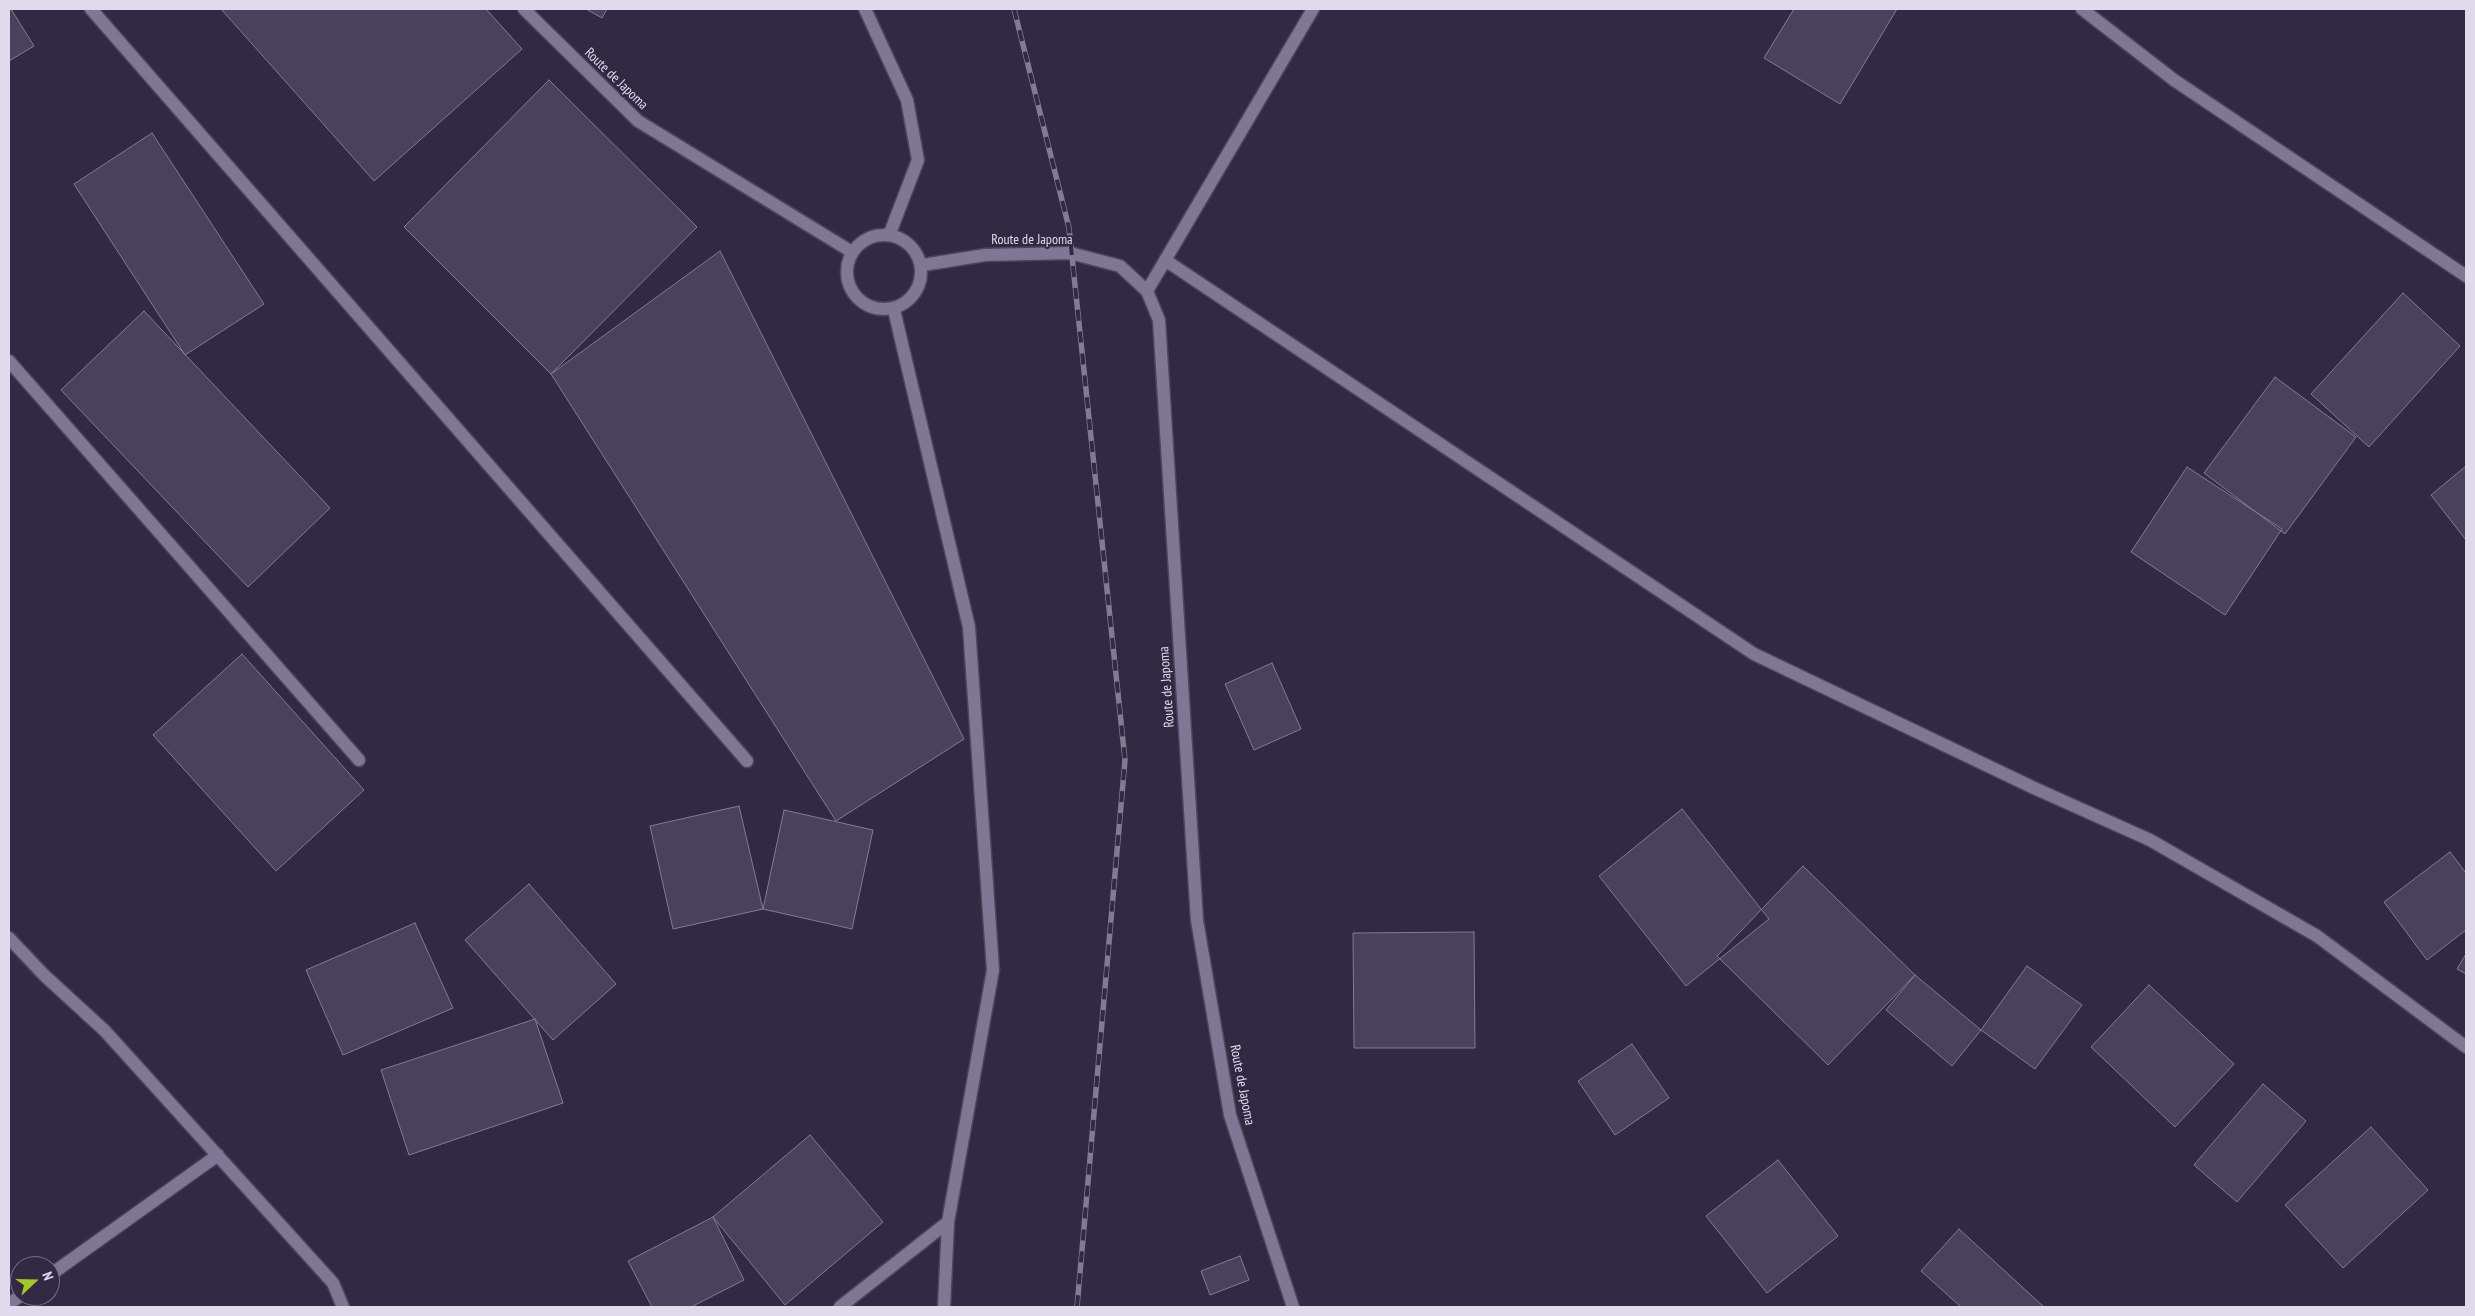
<!DOCTYPE html>
<html>
<head>
<meta charset="utf-8">
<style>
  body { margin:0 }
  #map { position:relative; width:2475px; height:1316px; overflow:hidden; background:#322943; font-family:"PT Sans Narrow",sans-serif }
  canvas { display:block }
  .frame { position:absolute; inset:0; border:10px solid #dfdbec; pointer-events:none }
  .north { position:absolute; left:10px; top:1256px; width:50px; height:50px; box-sizing:border-box; background:#322943; border:1px solid #777087; border-radius:50%; rotate:69deg; font-size:14px; font-weight:700; line-height:20px; text-align:center; color:#dfdbec }
  .north::after { content:''; display:block; margin:auto; width:18px; height:22px; background:#a4c824; clip-path:polygon(50% 0,100% 100%,50% 72%,0 100%) }
</style>
</head>
<body>
<div id="map">
<canvas width="2475" height="1316"></canvas>
<div class="frame"></div>
<div class="north">N</div>
</div>
<script>
const context = document.querySelector('canvas').getContext('2d');
context.lineJoin = 'round';
function fillPath(path, color) {
  context.fillStyle = color;
  context.fill(path, 'evenodd');
}
function toPath(rows) {
  const path = new Path2D();
  for (const r of rows) {
    if (r.length === 3) {
      path.moveTo(r[0] + r[2], r[1]);
      path.arc(r[0], r[1], r[2], 0, 2 * Math.PI);
      continue;
    }
    path.moveTo(r[0], r[1]);
    for (let i = 2; i < r.length; i += 2) path.lineTo(r[i], r[i + 1]);
  }
  return path;
}
function trace(path, color, width, dash) {
  context.strokeStyle = color;
  context.lineWidth = width;
  context.lineCap = dash ? 'butt' : 'round';
  context.setLineDash(dash || []);
  context.stroke(path);
}
function write(font, color, halo, rows, align = 'center') {
  context.font = font + ' "PT Sans Narrow",sans-serif';
  context.lineWidth = 4;
  context.setLineDash([]);
  context.textBaseline = 'middle';
  context.strokeStyle = halo;
  context.fillStyle = color;
  for (const [text, x, y, turn = 0] of rows) {
    context.save();
    context.translate(x, y);
    context.rotate((+turn || 0) * Math.PI / 180);
    context.textAlign = isNaN(turn) ? turn : align;
    if (halo) context.strokeText(text, 0, 0);
    context.fillText(text, 0, 0);
    context.restore();
  }
}
const building = toPath([
  [9,9,11,9,34,46,9,61,9,9],
  [221,9,486,9,522,49,374,181,221,9],
  [586,9,607,9,602,18,586,9],
  [1794,9,1897,9,1840,104,1764,58,1794,9],
  [549,80,697,227,551,374,404,227,549,80],
  [152,133,264,304,185,355,74,184,152,133],
  [720,251,964,739,836,821,551,374,720,251],
  [2403,293,2460,346,2369,447,2311,394,2403,293],
  [144,311,330,508,248,587,61,390,144,311],
  [2275,377,2356,437,2285,534,2204,473,2275,377],
  [2466,466,2466,540,2431,495,2466,466],
  [2187,467,2282,529,2225,615,2131,552,2187,467],
  [242,654,364,790,276,871,153,735,242,654],
  [1272,663,1301,729,1254,750,1225,684,1272,663],
  [739,806,763,909,673,929,650,826,739,806],
  [1682,809,1769,919,1686,986,1599,876,1682,809],
  [784,810,873,830,852,929,763,909,784,810],
  [2450,852,2466,873,2466,930,2427,960,2384,902,2450,852],
  [1803,866,1915,975,1828,1065,1717,956,1803,866],
  [529,884,616,984,553,1040,465,940,529,884],
  [415,923,453,1008,343,1055,306,970,415,923],
  [1474,932,1475,1048,1354,1048,1353,933,1474,932],
  [2466,954,2466,974,2457,969,2466,954],
  [2027,966,2082,1005,2035,1069,1981,1030,2027,966],
  [1915,975,1981,1030,1952,1066,1886,1010,1915,975],
  [2149,985,2234,1064,2175,1127,2091,1047,2149,985],
  [535,1019,563,1103,409,1155,381,1070,535,1019],
  [1632,1044,1669,1098,1615,1135,1578,1081,1632,1044],
  [2263,1084,2306,1121,2237,1202,2194,1165,2263,1084],
  [2371,1127,2428,1190,2343,1268,2285,1205,2371,1127],
  [810,1135,883,1222,785,1305,713,1217,810,1135],
  [1778,1160,1838,1236,1767,1293,1706,1216,1778,1160],
  [713,1217,744,1280,691,1307,652,1307,628,1261,713,1217],
  [1959,1229,2044,1307,1961,1307,1921,1271,1959,1229],
  [1240,1256,1249,1280,1210,1295,1201,1271,1240,1256]
]);
const minor = toPath([
  [91,9,747,761],
  [524,9,638,121,852,252],
  [865,9,907,100,918,160,890,233],
  [2082,9,2174,80,2466,276],
  [884,272,37],
  [1165,260,1754,654,2034,788,2150,840,2317,936,2466,1047],
  [923,265,985,255,1070,253,1120,266,1147,291,1159,320,1197,920,1230,1115,1293,1307],
  [1147,291,1313,9],
  [894,310,969,627,993,970,948,1222,944,1307],
  [9,361,359,760],
  [9,938,44,975,105,1031,333,1283,343,1307],
  [50,1275,218,1155],
  [9,1304,20,1296],
  [840,1307,948,1222]
]);
const rail = toPath([
  [1014,9,1069,228,1125,760,1077,1307]
]);
const streetNames = [
  ["Route de Japoma",616,79,44],
  ["Route de Japoma",1032,240],
  ["Route de Japoma",1167,687,-94],
  ["Route de Japoma",1242,1085,79]
];
fillPath(building, '#4a415d');
trace(building, '#847a99', 1);
trace(minor, '#4d465c', 15);
trace(minor, '#807795', 12);
trace(rail, '#827b91', 5.5);
trace(rail, '#322943', 4, [11]);
write('14px', '#dfdbec', '#322943', streetNames);
</script>
</body>
</html>
